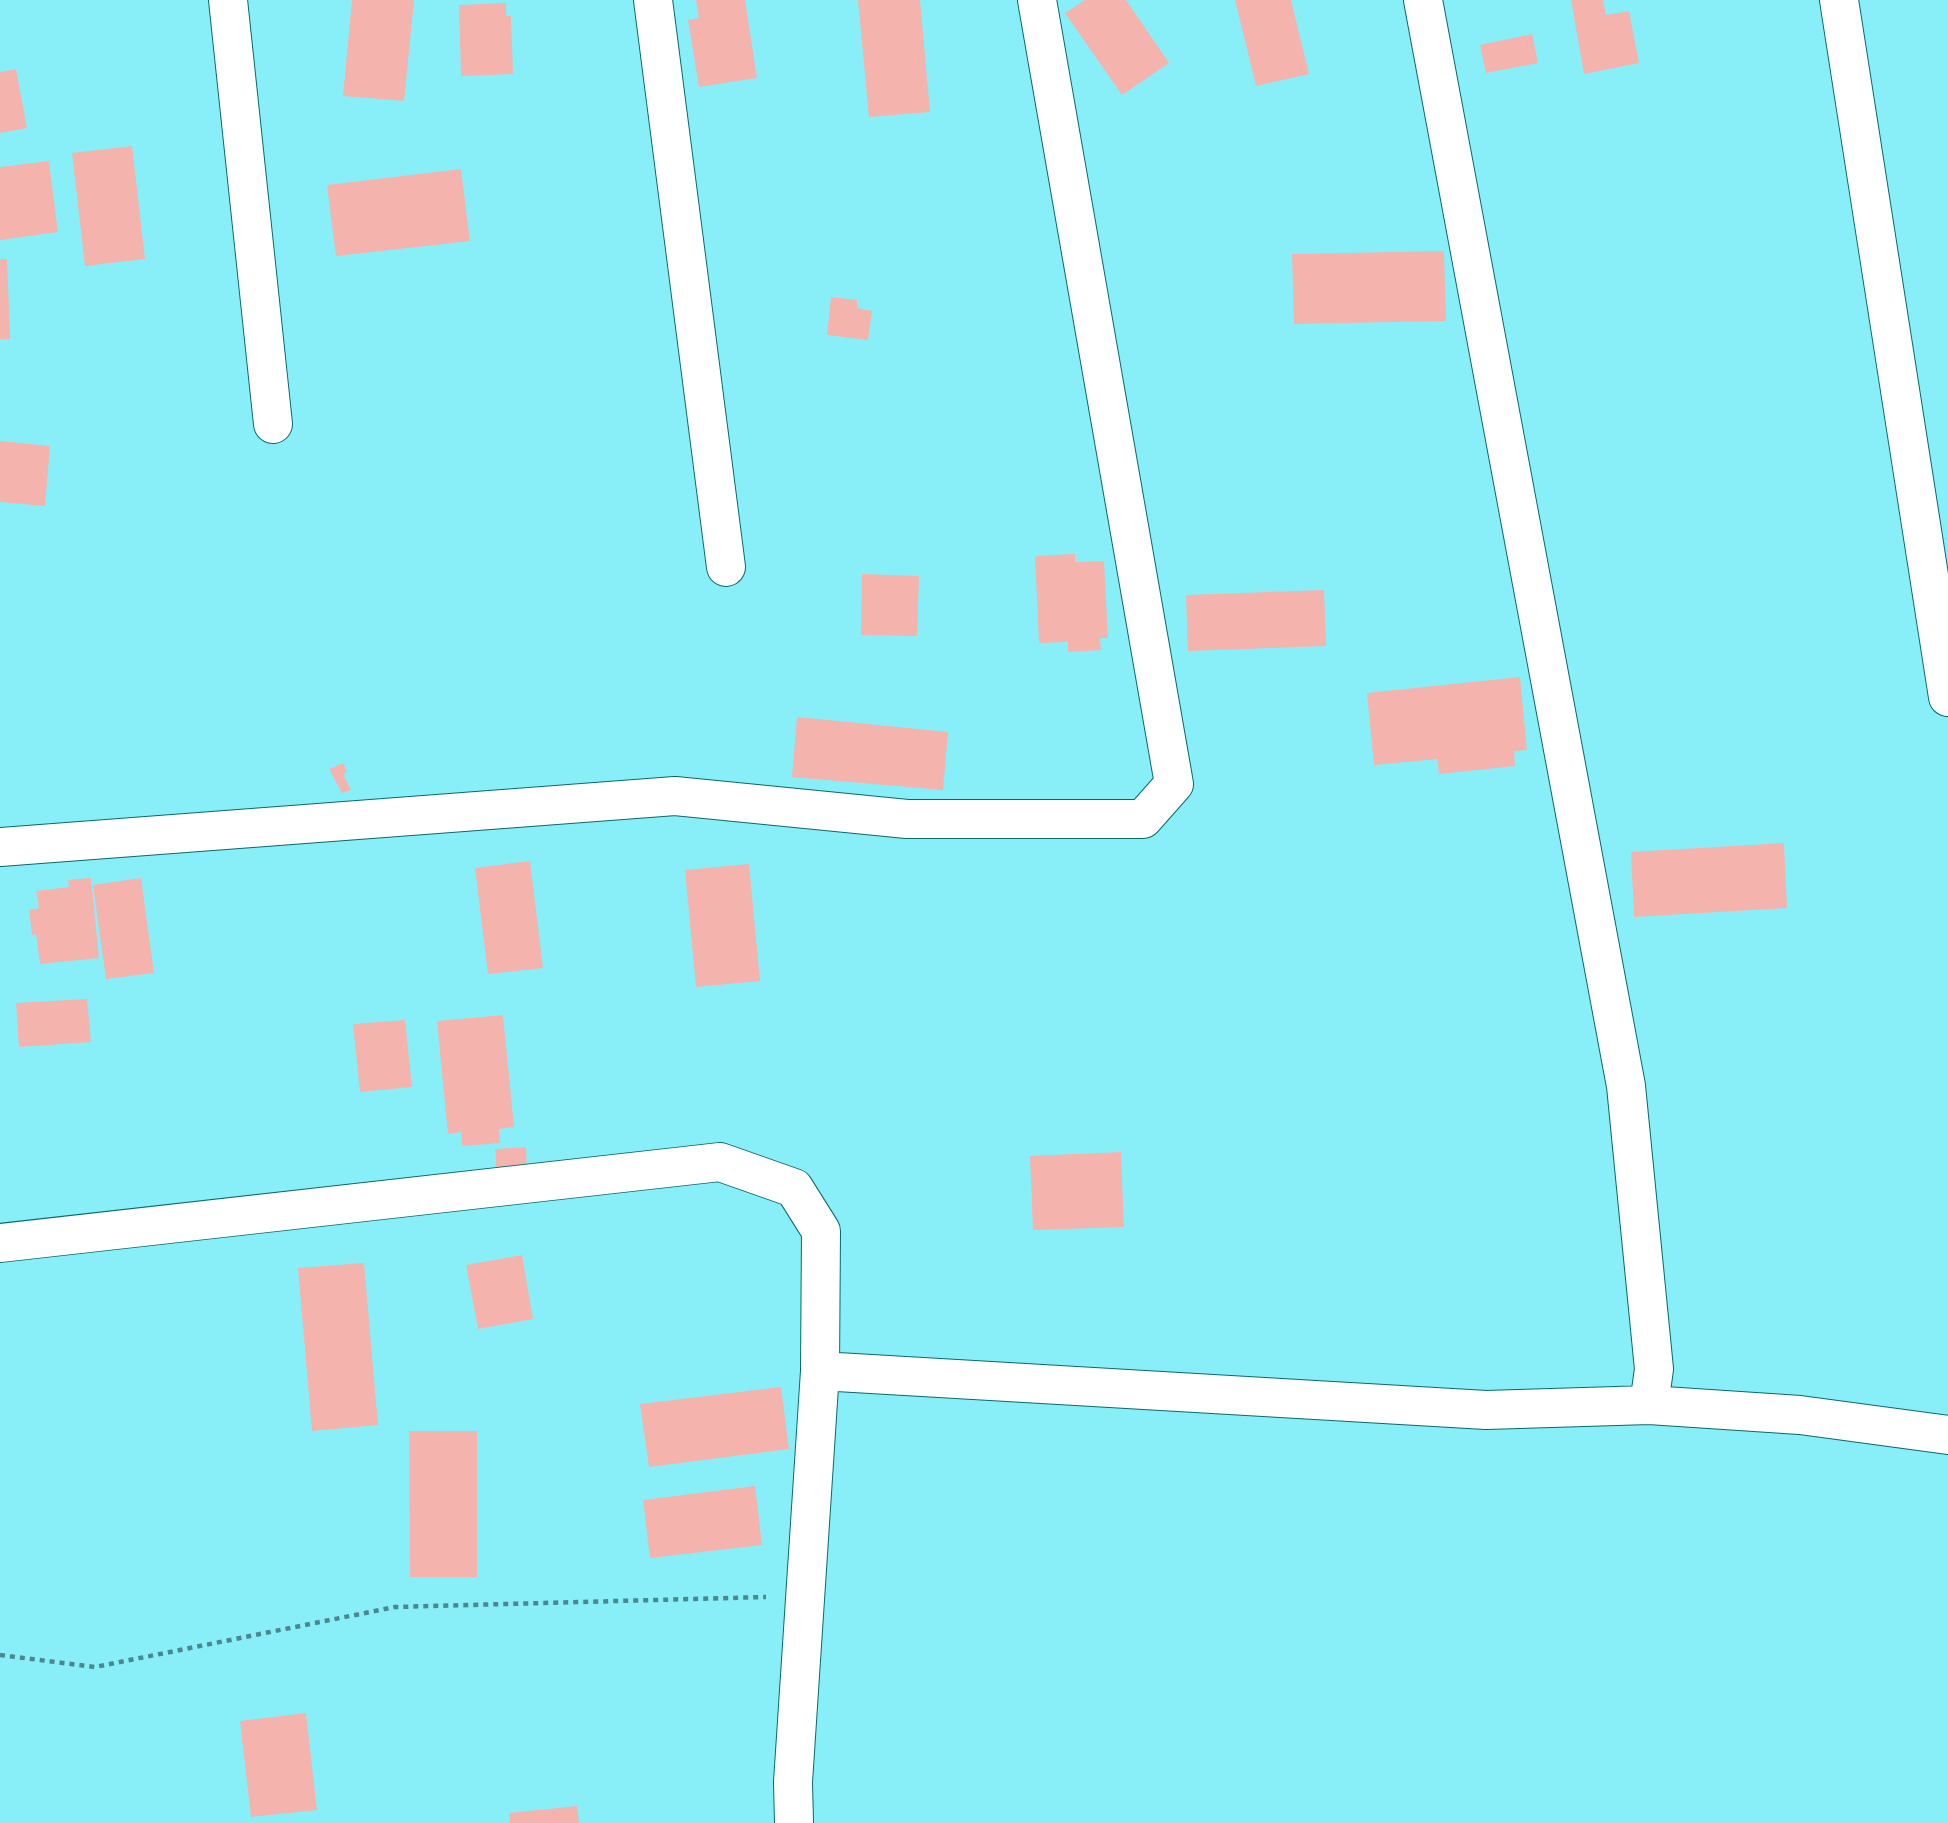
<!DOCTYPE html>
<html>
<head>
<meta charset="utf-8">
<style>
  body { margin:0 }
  canvas { display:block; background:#88eff9 }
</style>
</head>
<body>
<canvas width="1948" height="1823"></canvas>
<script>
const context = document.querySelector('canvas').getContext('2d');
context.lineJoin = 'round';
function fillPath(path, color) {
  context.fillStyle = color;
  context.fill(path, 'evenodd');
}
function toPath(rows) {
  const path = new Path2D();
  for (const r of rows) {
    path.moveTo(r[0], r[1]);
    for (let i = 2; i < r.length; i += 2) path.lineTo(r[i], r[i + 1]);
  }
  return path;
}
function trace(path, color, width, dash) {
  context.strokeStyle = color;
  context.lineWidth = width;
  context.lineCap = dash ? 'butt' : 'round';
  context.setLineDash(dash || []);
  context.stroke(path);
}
const building = toPath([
  [352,0,414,0,404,101,343,96],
  [696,0,745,0,757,78,699,87,688,20,699,18],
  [858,0,920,0,930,112,869,117],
  [1085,0,1126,0,1169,63,1122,95,1065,13],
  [1235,0,1291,0,1309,74,1256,86],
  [1571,0,1603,0,1606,15,1629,11,1639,63,1584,74],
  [506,3,506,16,511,16,513,74,461,76,459,5],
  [1532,34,1538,63,1486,73,1480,45],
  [16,69,27,128,0,133,0,72],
  [132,146,145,259,85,266,72,153],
  [49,161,58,232,0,240,0,167],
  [461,169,470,241,336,256,327,185],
  [1444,251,1446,321,1294,324,1292,254],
  [0,259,7,259,10,339,0,339],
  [831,297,857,300,857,308,872,311,868,340,827,335],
  [0,441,50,446,45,506,0,502],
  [1075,554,1075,562,1104,561,1108,638,1100,638,1101,650,1068,652,1068,642,1039,643,1035,556],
  [862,574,919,576,917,636,861,635],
  [1324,590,1326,646,1188,651,1186,595],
  [1520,677,1527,750,1514,751,1515,766,1439,774,1437,759,1374,765,1367,693],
  [797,717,948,732,943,790,792,777],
  [343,763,347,772,343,774,351,790,342,793,329,769],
  [1784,843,1787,908,1634,917,1631,852],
  [530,861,543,968,488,974,475,868],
  [749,864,760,981,696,987,685,870],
  [91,878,99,958,40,964,36,934,32,935,29,910,39,908,36,891,69,887,68,880],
  [141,878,154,973,106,979,93,885],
  [87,999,91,1042,19,1047,16,1003],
  [503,1015,514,1127,499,1129,500,1143,462,1146,461,1132,448,1134,437,1021],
  [405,1020,412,1087,360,1092,353,1024],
  [526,1147,527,1175,497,1177,495,1149],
  [1121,1152,1124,1227,1033,1230,1030,1156],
  [522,1255,533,1319,478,1329,466,1265],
  [364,1263,378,1425,312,1431,298,1268],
  [781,1387,789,1449,649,1467,640,1404],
  [409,1431,477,1431,477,1577,410,1577],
  [755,1486,762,1545,650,1558,643,1500],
  [306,1713,317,1810,251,1817,240,1721],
  [577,1806,579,1823,510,1823,509,1813]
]);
const path = toPath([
  [0,1655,95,1667,395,1607,766,1597]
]);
const minor = toPath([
  [228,0,273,424],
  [653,0,726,567],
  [1839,0,1948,697],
  [0,847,675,796,907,819,1143,819,1174,784,1037,0],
  [0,1243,720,1162,794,1188,821,1231,820,1371,793,1782,794,1823],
  [820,1371,1486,1410,1649,1405,1654,1369,1626,1086,1423,0],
  [1649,1405,1800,1415,1948,1435]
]);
fillPath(building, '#f5b3ae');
trace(minor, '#0a686f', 40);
trace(path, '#48888e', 4.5, [5, 5]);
trace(minor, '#fff', 38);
</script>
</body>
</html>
